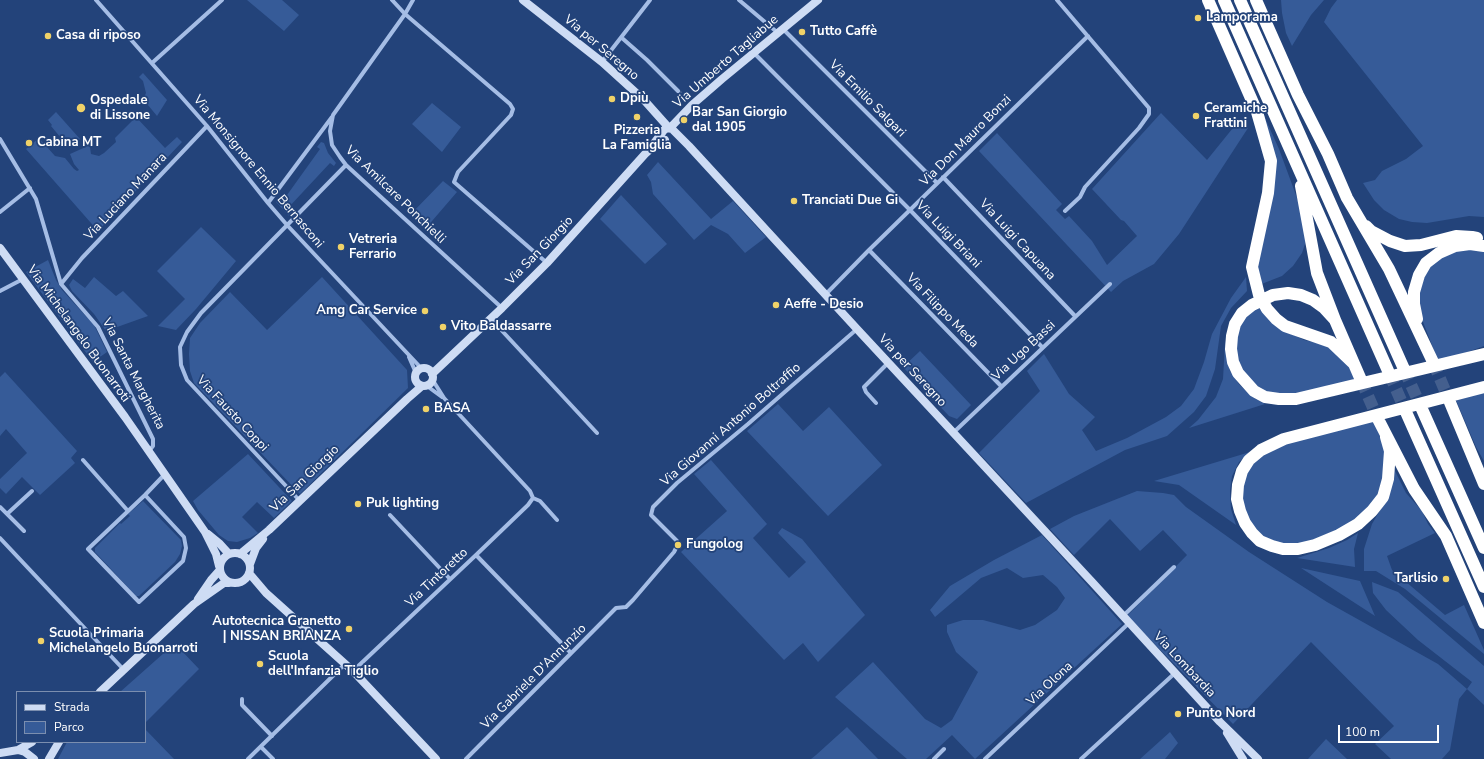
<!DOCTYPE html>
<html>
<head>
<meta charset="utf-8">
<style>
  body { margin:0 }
  #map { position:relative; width:1484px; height:759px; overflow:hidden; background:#23437a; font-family:"Nunito Sans",sans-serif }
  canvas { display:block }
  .legend { position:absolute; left:16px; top:691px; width:130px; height:52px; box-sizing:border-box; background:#23437a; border:1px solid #7b8eaf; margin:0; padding:5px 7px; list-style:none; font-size:12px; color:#fff }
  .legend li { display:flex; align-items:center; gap:8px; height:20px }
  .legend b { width:20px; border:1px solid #7b8eaf }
  .scale { position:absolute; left:1338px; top:725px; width:101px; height:18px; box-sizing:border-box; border:2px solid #fff; border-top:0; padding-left:5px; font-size:12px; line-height:14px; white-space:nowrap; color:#fff; -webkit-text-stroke:3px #23437a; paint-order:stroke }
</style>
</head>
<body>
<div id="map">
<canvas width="1484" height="759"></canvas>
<ul class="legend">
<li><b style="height:5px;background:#cedcf4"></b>Strada</li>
<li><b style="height:11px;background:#365b98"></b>Parco</li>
</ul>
<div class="scale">100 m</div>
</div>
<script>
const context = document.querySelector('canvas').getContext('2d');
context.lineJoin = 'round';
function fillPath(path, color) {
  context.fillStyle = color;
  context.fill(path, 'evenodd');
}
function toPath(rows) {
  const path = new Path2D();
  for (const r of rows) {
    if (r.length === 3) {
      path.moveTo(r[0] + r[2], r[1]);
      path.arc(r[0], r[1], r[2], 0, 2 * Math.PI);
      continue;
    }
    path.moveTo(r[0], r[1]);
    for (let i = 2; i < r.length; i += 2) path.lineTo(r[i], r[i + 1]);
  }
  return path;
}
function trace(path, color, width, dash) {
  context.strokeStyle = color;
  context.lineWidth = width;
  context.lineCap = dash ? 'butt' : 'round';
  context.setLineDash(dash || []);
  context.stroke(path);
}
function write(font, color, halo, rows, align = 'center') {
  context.font = font + ' "Nunito Sans",sans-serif';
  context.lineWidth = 3.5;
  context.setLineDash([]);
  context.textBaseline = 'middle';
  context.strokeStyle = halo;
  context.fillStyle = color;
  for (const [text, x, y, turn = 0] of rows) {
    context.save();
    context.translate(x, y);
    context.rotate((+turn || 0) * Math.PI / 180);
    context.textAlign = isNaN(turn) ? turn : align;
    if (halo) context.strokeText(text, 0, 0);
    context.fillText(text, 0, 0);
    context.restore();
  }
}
const green = toPath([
  [247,0,282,0,299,15,284,31],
  [1281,0,1324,0,1311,15,1292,46,1286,33,1282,13],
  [1337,0,1484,0,1484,217,1469,216,1427,223,1412,222,1399,219,1384,210,1374,200,1363,183,1375,180,1382,171,1406,159,1423,146,1324,22,1331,8],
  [143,73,167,100,157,116,143,99,146,93,143,81,139,77],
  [432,103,461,127,442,152,412,124],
  [1261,109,1279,149,1300,206,1306,241,1302,253,1293,266,1282,276,1259,285,1257,267,1272,190],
  [56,112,80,139,75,143,66,144,51,126,52,125,48,120],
  [1161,113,1207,160,1241,118,1248,128,1179,234,1154,264,1123,281,1111,292,979,151,997,133,1062,204,1056,210,1065,219,1069,216,1092,241,1107,265,1137,236,1124,221,1121,220,1092,189],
  [136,117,165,148,177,137,182,142,98,231,26,149,39,138,55,156,65,158,74,169,77,171,79,170,74,164,70,154,88,146,90,147,91,154,99,156,104,153,116,142,115,138],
  [321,142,324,143,328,153,336,163,334,166,330,163,288,208,293,213,289,216,276,202,277,199,282,202,320,149,317,147],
  [658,162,711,219,733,201,766,237,745,253,728,234,711,225,694,240,653,194,651,182,647,175],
  [443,181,457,192,426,228,410,215],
  [621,195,667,244,645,264,600,219],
  [201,227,236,261,196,309,176,330,158,326,185,299,157,271],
  [1461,249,1478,250,1484,252,1484,346,1462,354,1438,361,1420,314,1419,294,1426,272,1434,262,1447,254],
  [48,260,56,280,62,290,94,325,107,352,93,362,26,272],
  [94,277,116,296,123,291,148,316,106,331,94,314,72,291,69,285,73,279,85,288],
  [322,277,407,370,408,388,300,494,194,383,190,371,189,354,190,338,200,323,230,292,267,330],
  [1246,277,1247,291,1231,308,1221,326,1215,369,1206,396,1194,412,1167,436,1125,450,1026,503,979,453,1040,391,1027,371,1044,354,1069,394,1095,417,1082,430,1096,451,1127,438,1166,417,1181,406,1194,389,1204,362,1212,334,1231,298],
  [1257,306,1271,321,1287,332,1304,340,1326,345,1345,360,1357,381,1334,388,1274,396,1247,381,1236,356,1237,331,1243,319],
  [1229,331,1227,357,1230,371,1239,384,1251,396,1265,404,1189,428,1198,420,1216,397,1223,379,1225,344],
  [920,351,971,405,957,419,949,416,903,367],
  [5,372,77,451,71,458,75,463,40,495,22,477,6,494,0,488,0,479,27,453,6,429,0,436,0,377],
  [1484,391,1484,461,1476,447,1455,398],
  [778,404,803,431,829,407,882,465,828,516,747,431],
  [1374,420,1383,441,1386,467,1378,496,1357,521,1297,547,1266,541,1245,518,1241,487,1247,472,1257,459,1270,451,1290,442],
  [1250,452,1239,462,1232,476,1230,491,1231,509,1236,525,1179,485,1154,481],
  [248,454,292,501,274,518,257,502,242,517,258,533,250,538,237,542,228,541,219,535,198,510,193,501],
  [711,460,767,524,753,538,789,578,806,562,778,533,782,528,802,539,865,615,818,662,803,643,784,660,681,552,727,511,694,474],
  [1393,467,1406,493,1422,511,1428,524,1435,533,1387,556,1392,570,1445,615,1464,605,1484,650,1484,654,1405,589,1376,571,1364,571,1364,549,1372,524,1390,493],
  [1137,491,1163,493,1174,495,1186,507,1249,552,1327,602,1438,664,1467,689,1459,699,1450,750,1442,759,1391,759,1375,744,1394,726,1311,642,1233,724,1127,616,1187,555,1163,530,1140,551,1110,519,1074,555,1050,529,1074,516],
  [143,501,181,540,182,546,180,554,175,562,139,596,136,596,95,552,95,548,120,523,121,524,130,516,128,514],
  [1358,533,1354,549,1355,567,1297,558,1329,548,1347,540],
  [1042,535,1122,624,975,759,952,735,926,759,907,759,835,697,873,662,925,719,941,728,952,720,978,672,956,652,947,632,947,625,963,620,983,620,1020,630,1035,625,1057,610,1065,598,1057,587,1043,575,1023,578,1007,568,981,578,935,617,930,610,950,586,994,560],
  [1301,568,1360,581,1375,616],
  [1372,582,1398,592,1484,666,1484,705,1467,689,1472,682,1418,640,1386,610,1373,593],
  [173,645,180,649,199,669,145,723,145,692,120,692],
  [847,727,878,759,811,759,816,755],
  [145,729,174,759,58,759,67,742,145,742],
  [1170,732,1178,743,1165,759,1140,759],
  [1326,739,1347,759,1308,759]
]);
const streetTunnel = toPath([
  [678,91,688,100]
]);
const highwayTunnel = toPath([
  [1433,362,1449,400],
  [1404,369,1421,407],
  [1389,373,1406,412],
  [1361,380,1378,419]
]);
const street = toPath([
  [96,0,207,126,268,203,287,225,422,369],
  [392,0,405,14,510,104,513,109,511,115,458,172,454,182,547,263],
  [413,0,405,14,333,115,330,131,332,145,340,157,346,165,502,308],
  [739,0,778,33],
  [1057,0,1149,108,1149,114,1139,128,1085,187,1080,197,1065,211],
  [783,29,937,183],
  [622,38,647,60,678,91],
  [754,53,910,210,1042,347],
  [602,62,650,0],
  [152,63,222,0],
  [0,139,36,199,61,284,98,327,153,439,153,446,149,451],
  [943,177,1075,316],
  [268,203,332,117],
  [0,212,30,188],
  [869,250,1001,386],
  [61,284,82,258,207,126],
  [0,291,23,279],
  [826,294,869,250,1088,36],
  [491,319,597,433],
  [409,357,416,373],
  [432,379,444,398,530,491,533,498,540,501,557,520],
  [427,386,442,397],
  [876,403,866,392,864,387,888,363],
  [953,433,1110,284],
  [83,460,128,511],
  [145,495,184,537,186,548,183,561,139,602,88,549,145,495,165,474],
  [300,501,187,380,181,365,180,347,187,332,201,313,346,165],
  [0,507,24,531],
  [7,514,32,491],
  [390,515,450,579],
  [0,538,124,670],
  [476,555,571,653],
  [1123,616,1174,567],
  [353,671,476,555,528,505,533,498],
  [242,699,242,705,272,736],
  [261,747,273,759],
  [248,759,345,664],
  [466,759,616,608,626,607,633,600,674,552,677,546,677,541,651,515,653,507,677,483,748,424,857,329],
  [934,759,944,749],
  [985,759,1129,623],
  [1081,759,1175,673]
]);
const secondary = toPath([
  [523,0,602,62,644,100,669,128],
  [670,128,692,105,722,79,818,0],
  [649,150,664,130,668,128,672,129,689,146,857,329,1093,583,1220,722,1258,759],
  [0,248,125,417,205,532,216,554,219,566],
  [424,377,9],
  [432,374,502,308,547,263,645,154,654,146,665,140],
  [208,534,219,543,229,554],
  [235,568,15],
  [240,554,269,530,407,399,422,386],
  [250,564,256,548,263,539],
  [249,573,266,593,353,671,436,759],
  [198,599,211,580,219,571],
  [100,692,194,604,224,583,229,583],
  [1227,733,1243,759],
  [18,750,32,742],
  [0,753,18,750,25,752,34,759],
  [49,759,59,742]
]);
const highway = toPath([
  [1208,0,1257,112,1271,161,1268,193,1252,267,1259,295,1267,309,1276,319,1285,326,1331,342,1354,364],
  [1224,0,1389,373],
  [1240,0,1404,369],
  [1256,0,1298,95,1328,154,1347,198,1389,269,1433,362],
  [1301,186,1317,273,1335,320,1361,380],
  [1366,226,1371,231,1390,241,1405,246,1421,245,1456,236,1472,237,1477,238],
  [1417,319,1414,304,1414,292,1419,275,1426,263,1439,253,1455,246,1470,244,1484,246],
  [1335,320,1324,308,1313,300,1301,295,1288,293,1273,295,1252,305,1242,313,1235,324,1232,336,1231,349,1233,362,1238,373,1254,391,1265,397,1279,399,1296,399,1484,354],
  [1449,400,1484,484],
  [1421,407,1484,548],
  [1406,412,1484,587],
  [1378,419,1414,489,1446,536,1484,623],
  [1386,437,1390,451,1388,479,1383,497,1372,511,1358,524,1339,535,1315,545,1298,549,1283,549,1272,546,1260,541,1252,533,1245,523,1240,511,1237,499,1238,485,1242,471,1249,460,1261,450,1284,439,1484,387]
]);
const markers = [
  [1198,18,4,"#f0d268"],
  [802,32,4,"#f0d268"],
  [48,36,4,"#f0d268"],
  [612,99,4,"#f0d268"],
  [81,108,5,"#f0d268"],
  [1196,116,4,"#f0d268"],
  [637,117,4,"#f0d268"],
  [684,120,4,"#f0d268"],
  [29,143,4,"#f0d268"],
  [794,201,4,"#f0d268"],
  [341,247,4,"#f0d268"],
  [776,305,4,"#f0d268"],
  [425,311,4,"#f0d268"],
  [443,327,4,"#f0d268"],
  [426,409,4,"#f0d268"],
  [358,504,4,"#f0d268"],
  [678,545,4,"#f0d268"],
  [1446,579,4,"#f0d268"],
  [349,629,4,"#f0d268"],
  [41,641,4,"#f0d268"],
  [260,664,4,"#f0d268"],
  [1178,714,4,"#f0d268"]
];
const poiNames = [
  ["Lamporama",1206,18],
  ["Tutto Caffè",810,32],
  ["Casa di riposo",56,36],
  ["Dpiù",620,99],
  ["Ospedale",90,101],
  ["di Lissone",90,116],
  ["Ceramiche",1204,109],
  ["Frattini",1204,124],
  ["Bar San Giorgio",692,113],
  ["dal 1905",692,128],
  ["Pizzeria",637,131,"center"],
  ["La Famiglia",637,146,"center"],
  ["Cabina MT",37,143],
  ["Tranciati Due Gi",802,201],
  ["Vetreria",349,240],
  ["Ferrario",349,255],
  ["Aeffe - Desio",784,305],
  ["Amg Car Service",417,311,"right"],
  ["Vito Baldassarre",451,327],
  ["BASA",434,409],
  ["Puk lighting",366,504],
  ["Fungolog",686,545],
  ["Tarlisio",1438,579,"right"],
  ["Autotecnica Granetto",341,622,"right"],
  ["| NISSAN BRIANZA",341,637,"right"],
  ["Scuola Primaria",49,634],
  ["Michelangelo Buonarroti",49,649],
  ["Scuola",268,657],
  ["dell'Infanzia Tiglio",268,672],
  ["Punto Nord",1186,714]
];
const streetNames = [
  ["Via per Seregno",601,48,40],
  ["Via Umberto Tagliabue",726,62,-41],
  ["Via Emilio Salgari",867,99,45],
  ["Via Don Mauro Bonzi",966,141,-45],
  ["Via Monsignore Ennio Bernasconi",258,172,50],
  ["Via Amilcare Ponchielli",395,195,44],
  ["Via Luciano Manara",126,197,-47],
  ["Via Luigi Briani",948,235,46],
  ["Via Luigi Capuana",1017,240,47],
  ["Via San Giorgio",540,251,-46],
  ["Via Filippo Meda",942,311,46],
  ["Via Michelangelo Buonarroti",78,334,54],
  ["Via Ugo Bassi",1024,351,-43],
  ["Via per Seregno",912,371,47],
  ["Via Santa Margherita",133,374,63],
  ["Via Fausto Coppi",232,414,47],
  ["Via Giovanni Antonio Boltraffio",731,425,-41],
  ["Via San Giorgio",305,479,-44],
  ["Via Tintoretto",437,578,-43],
  ["Via Lombardia",1184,665,47],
  ["Via Gabriele D'Annunzio",534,677,-45],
  ["Via Olona",1050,684,-43]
];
fillPath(green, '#365b98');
trace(streetTunnel, '#445f8e', 4, [4, 2]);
trace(highwayTunnel, '#445f8e', 12, [12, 6]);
trace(street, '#a5bde5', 4);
trace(secondary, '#cedcf4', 8);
trace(highway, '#fff', 12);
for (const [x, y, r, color] of markers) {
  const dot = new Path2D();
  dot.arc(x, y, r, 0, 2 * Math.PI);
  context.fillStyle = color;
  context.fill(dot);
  trace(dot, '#23437a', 1.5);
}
write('bold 13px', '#fff', '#23437a', poiNames, 'left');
write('13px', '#fff', '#23437a', streetNames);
</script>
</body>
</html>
